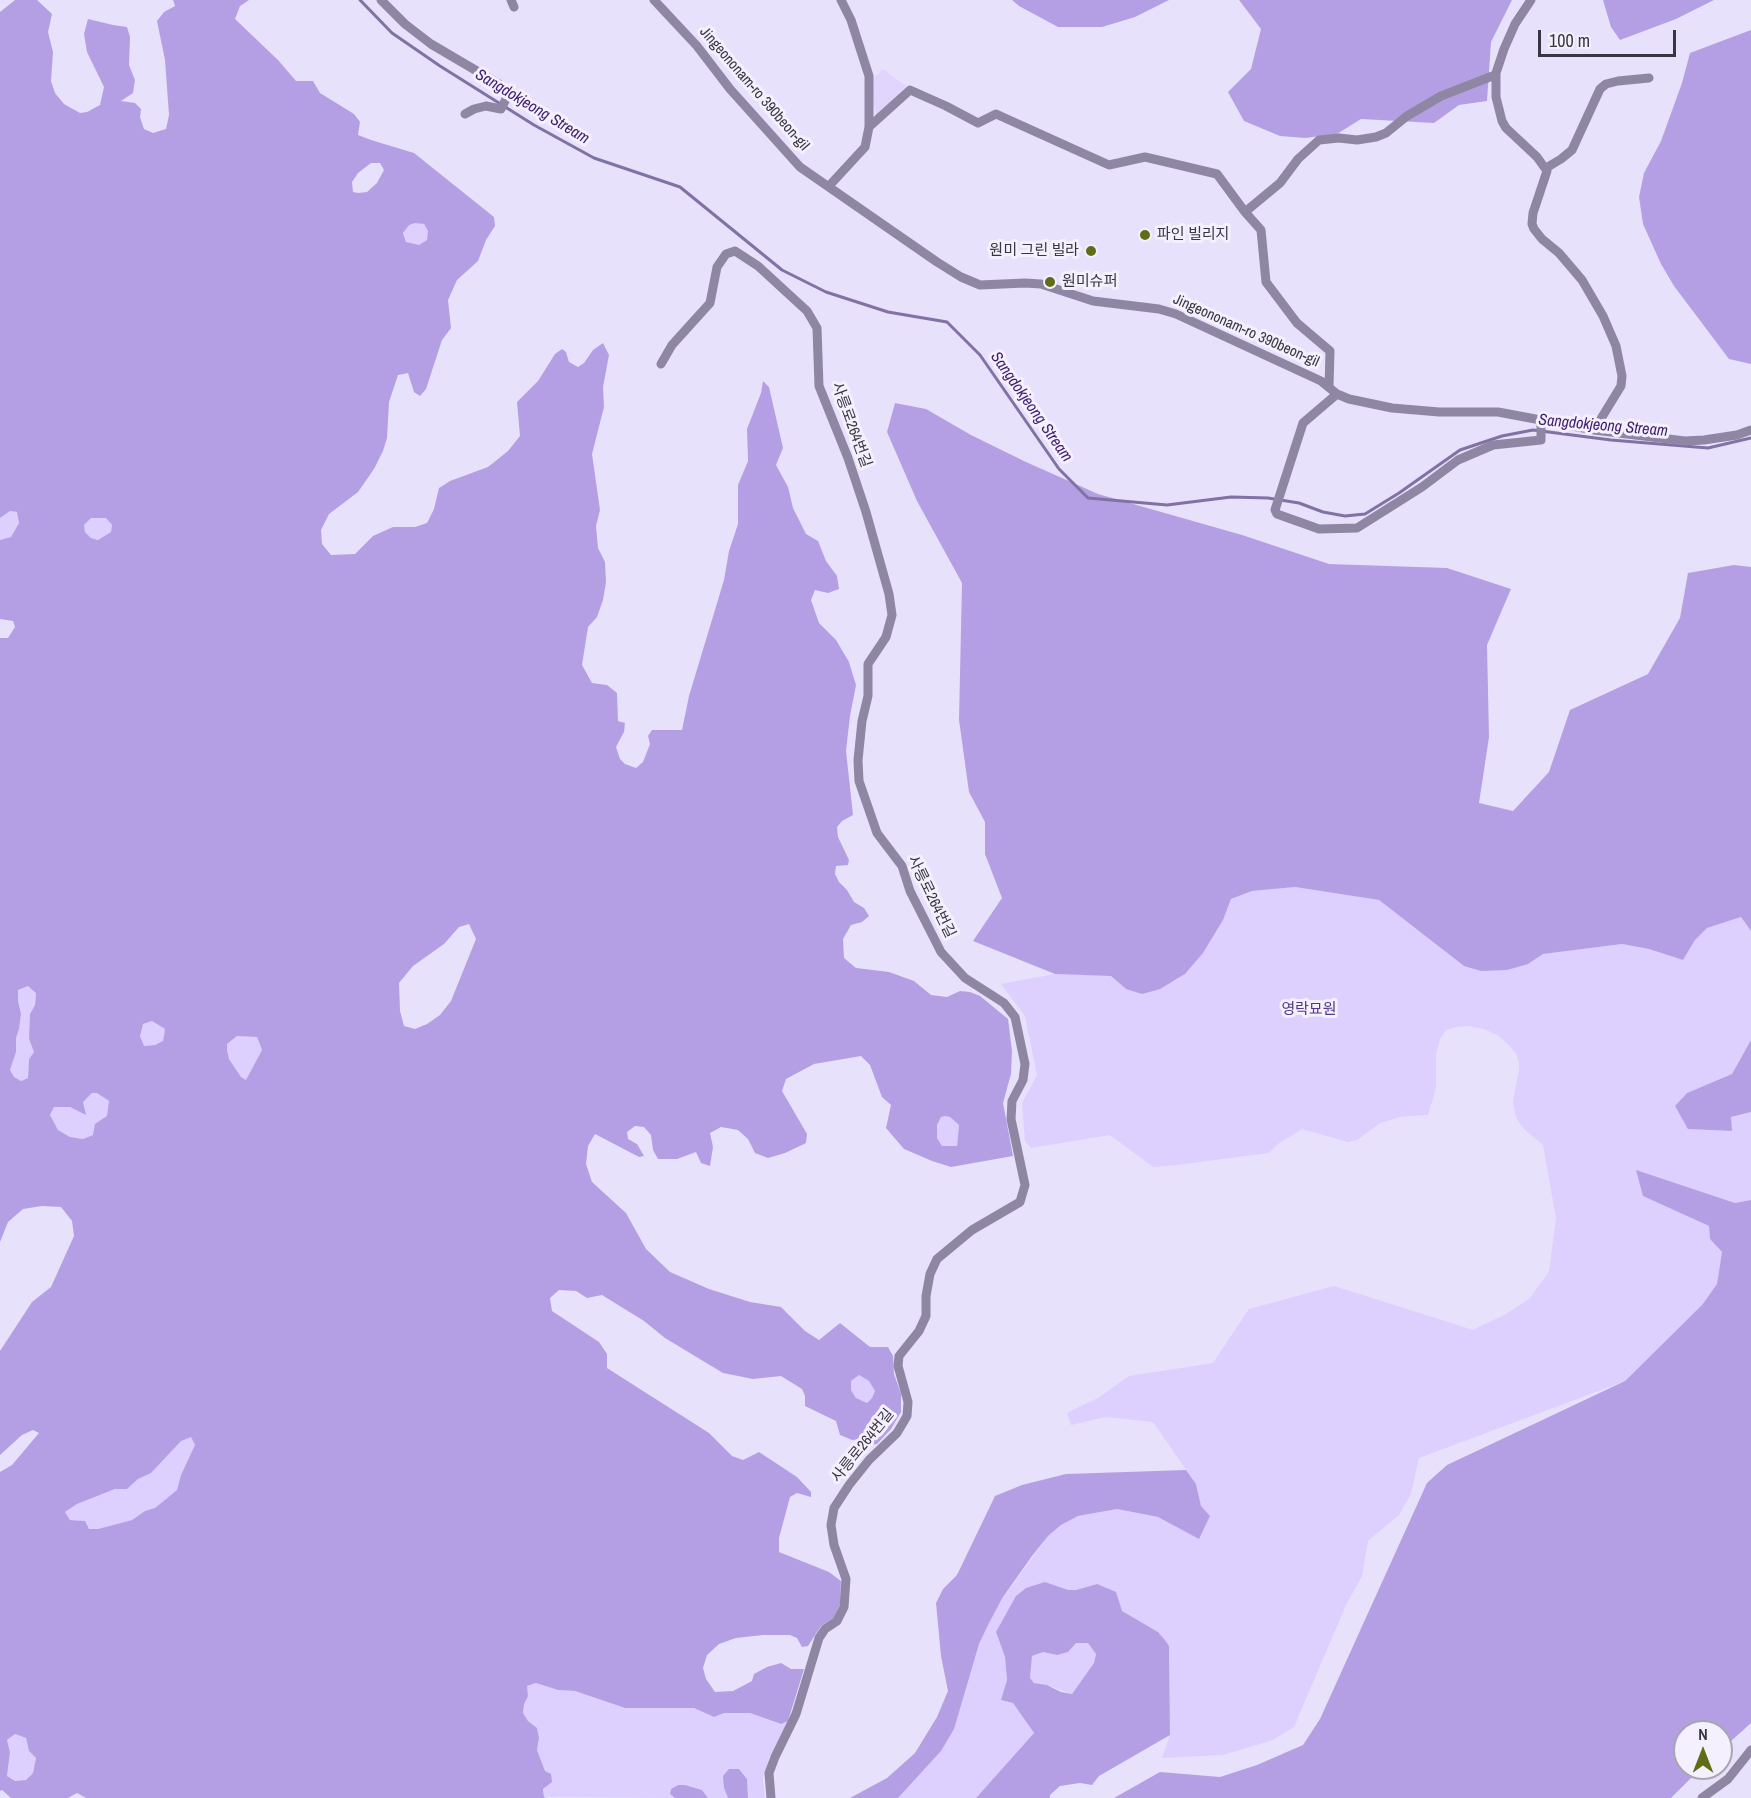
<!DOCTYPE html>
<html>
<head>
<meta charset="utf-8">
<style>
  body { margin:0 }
  #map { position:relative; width:1751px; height:1798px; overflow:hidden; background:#e8e1fb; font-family:"Archivo Narrow",sans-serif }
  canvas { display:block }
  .north { position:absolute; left:1673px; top:1720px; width:60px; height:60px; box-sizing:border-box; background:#f4f0fd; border:2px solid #a9a6b2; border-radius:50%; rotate:0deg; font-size:16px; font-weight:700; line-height:24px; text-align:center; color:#393642 }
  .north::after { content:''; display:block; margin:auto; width:21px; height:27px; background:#606d18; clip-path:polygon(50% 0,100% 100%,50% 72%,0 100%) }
  .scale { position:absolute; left:1538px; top:30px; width:138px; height:27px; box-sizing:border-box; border:3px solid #393642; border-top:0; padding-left:8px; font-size:18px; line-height:21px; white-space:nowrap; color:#393642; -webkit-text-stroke:4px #f4f0fd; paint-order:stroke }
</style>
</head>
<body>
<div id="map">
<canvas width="1751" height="1798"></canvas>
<div class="north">N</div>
<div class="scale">100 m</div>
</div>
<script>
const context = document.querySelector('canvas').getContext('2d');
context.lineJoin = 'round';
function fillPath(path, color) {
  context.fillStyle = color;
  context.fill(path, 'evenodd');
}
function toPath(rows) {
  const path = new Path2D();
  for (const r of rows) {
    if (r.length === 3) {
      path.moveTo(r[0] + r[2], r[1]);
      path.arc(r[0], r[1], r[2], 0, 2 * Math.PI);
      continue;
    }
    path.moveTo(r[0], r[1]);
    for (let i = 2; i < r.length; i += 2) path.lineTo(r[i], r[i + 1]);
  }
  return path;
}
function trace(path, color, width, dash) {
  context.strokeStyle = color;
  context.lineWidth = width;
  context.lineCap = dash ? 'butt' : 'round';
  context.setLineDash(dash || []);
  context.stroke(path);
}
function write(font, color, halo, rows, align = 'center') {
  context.font = font + ' "Archivo Narrow","Noto Sans KR",sans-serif';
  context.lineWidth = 6;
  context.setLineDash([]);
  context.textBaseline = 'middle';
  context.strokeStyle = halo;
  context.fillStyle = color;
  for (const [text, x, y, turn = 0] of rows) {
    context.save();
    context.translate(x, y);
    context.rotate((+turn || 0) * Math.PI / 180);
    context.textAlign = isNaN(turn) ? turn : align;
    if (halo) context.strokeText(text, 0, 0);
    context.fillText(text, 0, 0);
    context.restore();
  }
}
const built = toPath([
  [883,69,906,86,877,117,871,92,875,77]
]);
const green = toPath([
  [416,234,12],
  [10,511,18,512,19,523,11,537,0,540,0,518],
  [91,518,106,518,112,525,111,532,98,540,91,538,85,532,84,525],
  [1295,887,1379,900,1464,966,1528,964,1543,954,1622,944,1649,949,1683,960,1695,940,1707,928,1741,917,1751,931,1751,1040,1732,1074,1687,1093,1675,1106,1689,1129,1731,1131,1731,1117,1751,1112,1751,1200,1735,1203,1636,1171,1644,1196,1709,1226,1710,1239,1722,1252,1717,1284,1702,1305,1625,1381,1419,1458,1411,1494,1399,1515,1368,1541,1362,1576,1346,1605,1294,1727,1273,1740,1223,1755,1162,1758,1170,1735,1169,1646,1158,1632,1122,1611,1097,1584,1076,1590,1068,1590,1045,1583,996,1632,1005,1657,1007,1680,1002,1700,1013,1703,1034,1733,976,1798,898,1798,941,1751,979,1644,988,1625,1003,1598,1048,1536,1061,1525,1078,1516,1117,1509,1158,1517,1199,1538,1209,1516,1201,1506,1196,1484,1153,1422,1106,1417,1071,1425,1067,1413,1098,1398,1129,1376,1213,1363,1249,1309,1334,1286,1473,1330,1506,1314,1529,1299,1549,1272,1556,1218,1543,1145,1525,1130,1517,1119,1514,1109,1513,1101,1519,1070,1519,1061,1516,1054,1508,1044,1499,1036,1484,1029,1468,1026,1457,1027,1446,1030,1440,1039,1436,1054,1436,1088,1428,1115,1400,1117,1380,1123,1357,1140,1348,1142,1302,1129,1278,1144,1269,1153,1177,1165,1153,1167,1110,1135,1031,1148,1025,1141,1022,1103,1037,1075,1025,1016,1001,984,1055,974,1111,976,1126,989,1175,981,1185,974,1203,953,1223,920,1231,899,1252,891],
  [28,986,36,992,35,1005,30,1014,29,1039,34,1052,29,1059,28,1078,21,1081,14,1077,10,1070,16,1052,16,1038,19,1029,21,1014,18,1001,18,990],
  [152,1021,165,1029,163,1042,155,1045,144,1046,140,1036,143,1024],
  [237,1036,257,1037,262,1050,246,1081,241,1077,229,1059,227,1050,227,1044],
  [92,1093,97,1093,109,1101,107,1116,93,1135,83,1139,70,1137,58,1130,50,1115,54,1107,70,1107,85,1114,83,1102],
  [945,1116,950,1117,959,1125,957,1146,942,1146,937,1138,937,1125,941,1117],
  [859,1375,869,1381,875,1391,872,1398,867,1403,856,1398,851,1390,851,1381],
  [191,1437,195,1445,181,1475,177,1490,155,1508,145,1511,132,1520,98,1529,89,1529,78,1520,70,1520,65,1512,77,1504,115,1489,127,1489,138,1479,151,1473,181,1440],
  [1076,1643,1088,1643,1096,1653,1094,1663,1072,1694,1047,1685,1034,1683,1030,1678,1032,1656,1043,1652,1057,1655,1068,1652],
  [536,1683,558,1690,575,1691,625,1708,694,1708,714,1717,724,1713,750,1713,780,1724,788,1721,769,1758,763,1778,765,1798,748,1798,747,1779,739,1769,729,1769,724,1788,728,1798,708,1798,702,1790,678,1785,671,1789,670,1794,675,1798,544,1797,545,1772,537,1750,539,1738,537,1728,528,1721,523,1713,524,1703,528,1696,527,1686],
  [15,1734,26,1738,29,1751,36,1758,33,1773,26,1780,15,1781,7,1776,10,1752,7,1741]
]);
const forest = toPath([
  [15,0,37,0,52,14,48,32,53,52,51,81,55,93,64,104,80,113,87,112,100,105,104,87,87,52,84,34,88,19,113,25,127,27,130,37,129,65,135,80,133,93,121,101,135,103,141,109,140,117,144,129,153,133,166,129,169,115,165,60,157,21,164,12,175,6,173,0,249,0,240,6,235,19,278,60,296,81,313,81,320,93,354,114,360,122,358,135,371,140,414,153,494,217,495,226,486,240,478,261,457,280,448,300,451,328,442,340,426,389,420,396,414,392,408,373,398,375,389,402,387,438,383,451,374,469,358,492,329,514,321,530,322,544,331,555,355,554,373,536,393,527,415,527,427,523,434,509,439,488,450,481,488,467,508,451,520,436,517,402,538,381,555,354,562,349,566,352,569,362,578,367,584,363,593,350,603,343,609,355,603,387,604,407,592,454,600,510,596,526,598,548,605,562,606,582,603,600,597,617,588,627,582,665,592,683,607,685,617,693,618,721,625,723,624,732,616,747,620,759,625,764,636,768,643,762,650,744,648,736,652,730,682,730,689,696,724,580,729,551,738,524,738,485,748,461,747,429,761,393,763,381,769,387,783,448,776,465,788,487,793,508,806,534,818,541,826,561,837,576,839,589,828,593,815,590,811,600,819,623,836,640,849,662,856,685,850,716,846,751,853,815,842,821,837,827,838,837,849,860,848,865,836,866,835,874,839,882,847,890,854,902,864,908,869,916,862,922,851,925,843,939,844,958,856,968,889,972,914,981,931,995,947,997,960,991,970,992,980,996,1008,1019,1012,1051,1011,1074,1003,1103,1013,1156,951,1167,932,1161,904,1149,886,1128,891,1105,882,1097,870,1065,861,1056,814,1064,786,1079,782,1091,807,1134,806,1143,785,1153,768,1158,755,1153,748,1139,738,1130,721,1127,710,1133,713,1147,710,1166,701,1163,696,1152,677,1159,658,1159,653,1150,651,1135,644,1127,635,1126,627,1132,628,1139,637,1144,644,1156,639,1157,595,1134,588,1146,586,1164,592,1182,626,1213,646,1249,670,1272,709,1289,750,1302,781,1307,805,1331,819,1340,840,1323,870,1347,888,1347,893,1356,894,1374,901,1394,901,1412,891,1429,877,1444,869,1445,862,1439,852,1440,840,1435,836,1421,805,1406,805,1396,802,1389,781,1376,753,1379,723,1373,665,1338,644,1321,602,1295,587,1298,576,1291,559,1290,550,1298,552,1311,599,1342,607,1354,607,1368,709,1433,732,1456,743,1460,759,1452,797,1477,811,1492,811,1497,797,1493,790,1497,779,1538,779,1552,829,1572,841,1581,840,1604,835,1617,821,1626,808,1646,802,1647,797,1638,790,1635,763,1635,736,1638,719,1644,707,1655,703,1668,706,1679,715,1692,733,1691,752,1681,754,1674,767,1667,781,1663,791,1669,804,1669,788,1721,781,1724,750,1713,724,1713,714,1717,694,1708,625,1708,575,1691,558,1690,536,1683,527,1686,528,1696,524,1704,523,1713,528,1721,537,1728,539,1738,537,1750,545,1771,551,1774,552,1782,543,1789,544,1797,546,1798,86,1798,77,1793,68,1798,11,1798,2,1790,0,1791,0,1472,12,1465,39,1433,33,1430,22,1435,0,1455,0,1351,32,1302,51,1287,74,1236,72,1221,61,1207,42,1206,23,1209,8,1222,0,1242,0,638,8,638,15,627,13,621,0,619,0,540,11,537,19,523,17,512,10,511,0,518,0,12],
  [371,163,380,163,384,170,377,183,367,192,358,193,353,192,352,182,358,173],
  [415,223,424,224,428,231,427,240,419,245,406,242,403,233,409,225],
  [91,518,106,518,112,525,111,532,98,540,91,538,85,532,84,525],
  [469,924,476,939,451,1001,440,1015,427,1024,415,1029,404,1026,400,1011,399,983,413,966,444,944,459,927],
  [28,986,36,993,35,1005,30,1014,29,1039,34,1052,29,1059,28,1078,21,1081,14,1077,10,1070,16,1052,16,1038,19,1029,21,1014,18,1001,18,990],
  [152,1021,165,1029,163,1041,155,1045,144,1046,140,1036,143,1024],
  [237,1036,257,1037,262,1050,246,1080,241,1077,229,1059,227,1050,227,1044],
  [92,1093,97,1093,109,1101,107,1116,95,1124,93,1135,83,1139,70,1137,58,1130,50,1115,54,1107,70,1107,86,1115,83,1102],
  [945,1116,950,1117,959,1125,957,1146,942,1146,937,1138,937,1125,941,1117],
  [859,1375,869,1381,875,1391,872,1398,867,1403,856,1398,851,1390,851,1381],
  [191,1437,195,1445,181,1475,177,1490,155,1508,145,1511,132,1520,98,1529,89,1529,85,1521,70,1520,65,1512,77,1504,115,1489,127,1489,138,1479,151,1473,181,1441],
  [15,1734,26,1738,29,1751,36,1758,33,1773,26,1780,15,1781,7,1776,10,1752,7,1740],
  [1012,0,1169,0,1135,17,1102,27,1058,27,1019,6],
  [1239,0,1512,0,1491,42,1487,101,1459,105,1434,123,1361,119,1337,134,1305,138,1280,136,1244,121,1228,92,1251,69,1261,29],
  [1603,0,1714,0,1676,19,1620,40,1611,27],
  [1751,30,1751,364,1729,359,1674,286,1661,264,1643,224,1639,197,1644,173,1661,141,1682,83,1690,53],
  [895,403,926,409,971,435,1026,462,1098,494,1242,535,1329,564,1447,568,1511,589,1487,645,1489,737,1479,803,1513,811,1549,772,1570,710,1648,674,1680,618,1688,573,1734,565,1751,567,1751,931,1741,917,1707,928,1695,940,1683,960,1649,949,1622,944,1543,954,1528,964,1507,970,1481,971,1464,966,1379,900,1295,887,1252,891,1231,899,1223,920,1203,953,1185,974,1160,989,1142,994,1126,989,1111,976,1055,974,973,941,1002,898,985,854,985,822,969,792,959,720,962,583,917,501,887,432],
  [1751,1040,1751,1112,1731,1117,1732,1131,1688,1129,1675,1106,1687,1093,1732,1074],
  [1636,1170,1735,1203,1751,1200,1751,1723,1721,1750,1721,1732,1685,1732,1685,1768,1701,1768,1671,1798,1114,1798,1160,1772,1220,1777,1257,1765,1303,1745,1320,1719,1427,1483,1447,1465,1625,1381,1702,1305,1717,1284,1722,1252,1710,1239,1709,1226,1643,1196],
  [1186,1470,1196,1484,1201,1506,1210,1516,1199,1539,1158,1517,1117,1509,1078,1516,1061,1525,1048,1536,1032,1556,1003,1597,988,1625,979,1644,954,1729,941,1751,898,1798,850,1798,887,1778,915,1753,937,1717,948,1691,941,1656,936,1603,943,1589,957,1575,995,1496,1022,1485,1066,1474],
  [1045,1582,1068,1590,1076,1590,1097,1584,1116,1592,1122,1611,1158,1632,1164,1639,1169,1646,1170,1735,1099,1776,1092,1785,1080,1783,1060,1786,1050,1795,1050,1798,976,1798,1034,1733,1013,1703,1001,1700,1007,1680,1005,1657,996,1632,1016,1596,1026,1588],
  [1076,1643,1088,1643,1096,1654,1094,1663,1072,1694,1061,1692,1047,1685,1034,1683,1030,1678,1032,1656,1043,1652,1057,1655,1068,1652],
  [729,1769,739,1769,747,1779,748,1798,728,1798,724,1788,723,1776],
  [678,1785,685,1785,702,1790,708,1798,675,1798,670,1794,671,1789]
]);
const stream = toPath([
  [360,0,392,33,440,66,534,125,594,158,680,187,782,270,826,292,888,312,947,322,980,355,1059,469,1088,498,1167,505,1231,497,1268,498,1299,503,1323,512,1345,516,1365,514,1399,493,1460,450,1502,436,1533,430,1611,440,1708,448,1751,438]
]);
const street = toPath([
  [381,0,405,24,431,44,499,84,506,91,506,99,501,109,486,106,474,109,465,114],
  [511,0,514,7],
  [654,0,697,46,730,89,800,167,937,262,961,277,980,285,1025,283,1041,284,1093,301,1159,309,1176,314,1321,381,1337,394,1349,399,1392,408,1439,412,1498,412,1594,430,1685,441,1704,440,1737,435,1751,430],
  [1531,0,1515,24,1504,49,1496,73,1496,97,1502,121,1506,128,1537,157,1547,171,1533,213,1532,224,1534,229,1542,239,1559,253,1582,280,1603,316,1616,346,1622,376,1621,386,1594,430],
  [869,127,910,90,946,106,978,123,996,114,1109,165,1145,157,1217,174,1245,212,1261,230,1266,282,1297,323,1330,351,1329,387],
  [1546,168,1561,159,1572,150,1600,89,1606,84,1618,81,1649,78],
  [829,186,865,147,869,127,869,76,851,20,841,0],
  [1245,212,1280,183,1298,159,1319,140,1339,138,1357,140,1376,137,1386,133,1407,116,1441,96,1495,75],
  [661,364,672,345,710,303,717,267,726,254,735,251,758,266,807,311,817,328,819,386,848,458,866,512,889,594,892,615,886,637,868,664,868,696,862,721,858,760,859,781,877,833,902,866,910,891,941,952,965,978,1004,1003,1015,1017,1025,1064,1023,1080,1012,1101,1011,1119,1025,1185,1020,1202,972,1230,937,1259,930,1274,926,1296,926,1316,919,1331,899,1356,898,1366,908,1402,907,1416,897,1433,869,1460,849,1485,834,1508,831,1525,834,1545,846,1579,844,1607,837,1621,825,1629,819,1638,796,1714,775,1757,769,1773,771,1798],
  [1337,394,1303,423,1275,510,1277,514,1319,529,1357,528,1422,487,1458,460,1493,445,1541,440,1541,420],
  [1702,1798,1728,1779,1751,1750]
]);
const markers = [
  [1145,235,6,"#606d18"],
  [1091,251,6,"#606d18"],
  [1050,282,6,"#606d18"]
];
const streetNames = [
  ["Jingeononam-ro 390beon-gil",754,89,49],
  ["Jingeononam-ro 390beon-gil",1246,331,24],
  ["사릉로264번길",851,425,70],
  ["사릉로264번길",931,897,64],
  ["사릉로264번길",863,1446,-51]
];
const poiNames = [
  ["파인 빌리지",1157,235],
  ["원미 그린 빌라",1079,251,"right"],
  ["원미슈퍼",1062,282]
];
const parkNames = [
  ["영락묘원",1309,1010]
];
const waterNames = [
  ["Sangdokjeong Stream",532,107,31],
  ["Sangdokjeong Stream",1031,407,55],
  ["Sangdokjeong Stream",1603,426,5]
];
fillPath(built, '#e1d5fd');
fillPath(green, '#ddcffe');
fillPath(forest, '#b59fe4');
trace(stream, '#8171a4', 3);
trace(street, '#8f86a4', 9);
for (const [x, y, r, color] of markers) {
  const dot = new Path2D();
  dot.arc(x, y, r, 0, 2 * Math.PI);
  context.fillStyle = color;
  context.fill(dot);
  trace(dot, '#f4f0fd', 2);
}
write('15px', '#393642', '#f4f0fd', streetNames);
write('15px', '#393642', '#f4f0fd', poiNames, 'left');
write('15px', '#563687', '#f4f0fd', parkNames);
write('italic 16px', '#3f1d6d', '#f4f0fd', waterNames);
</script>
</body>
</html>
